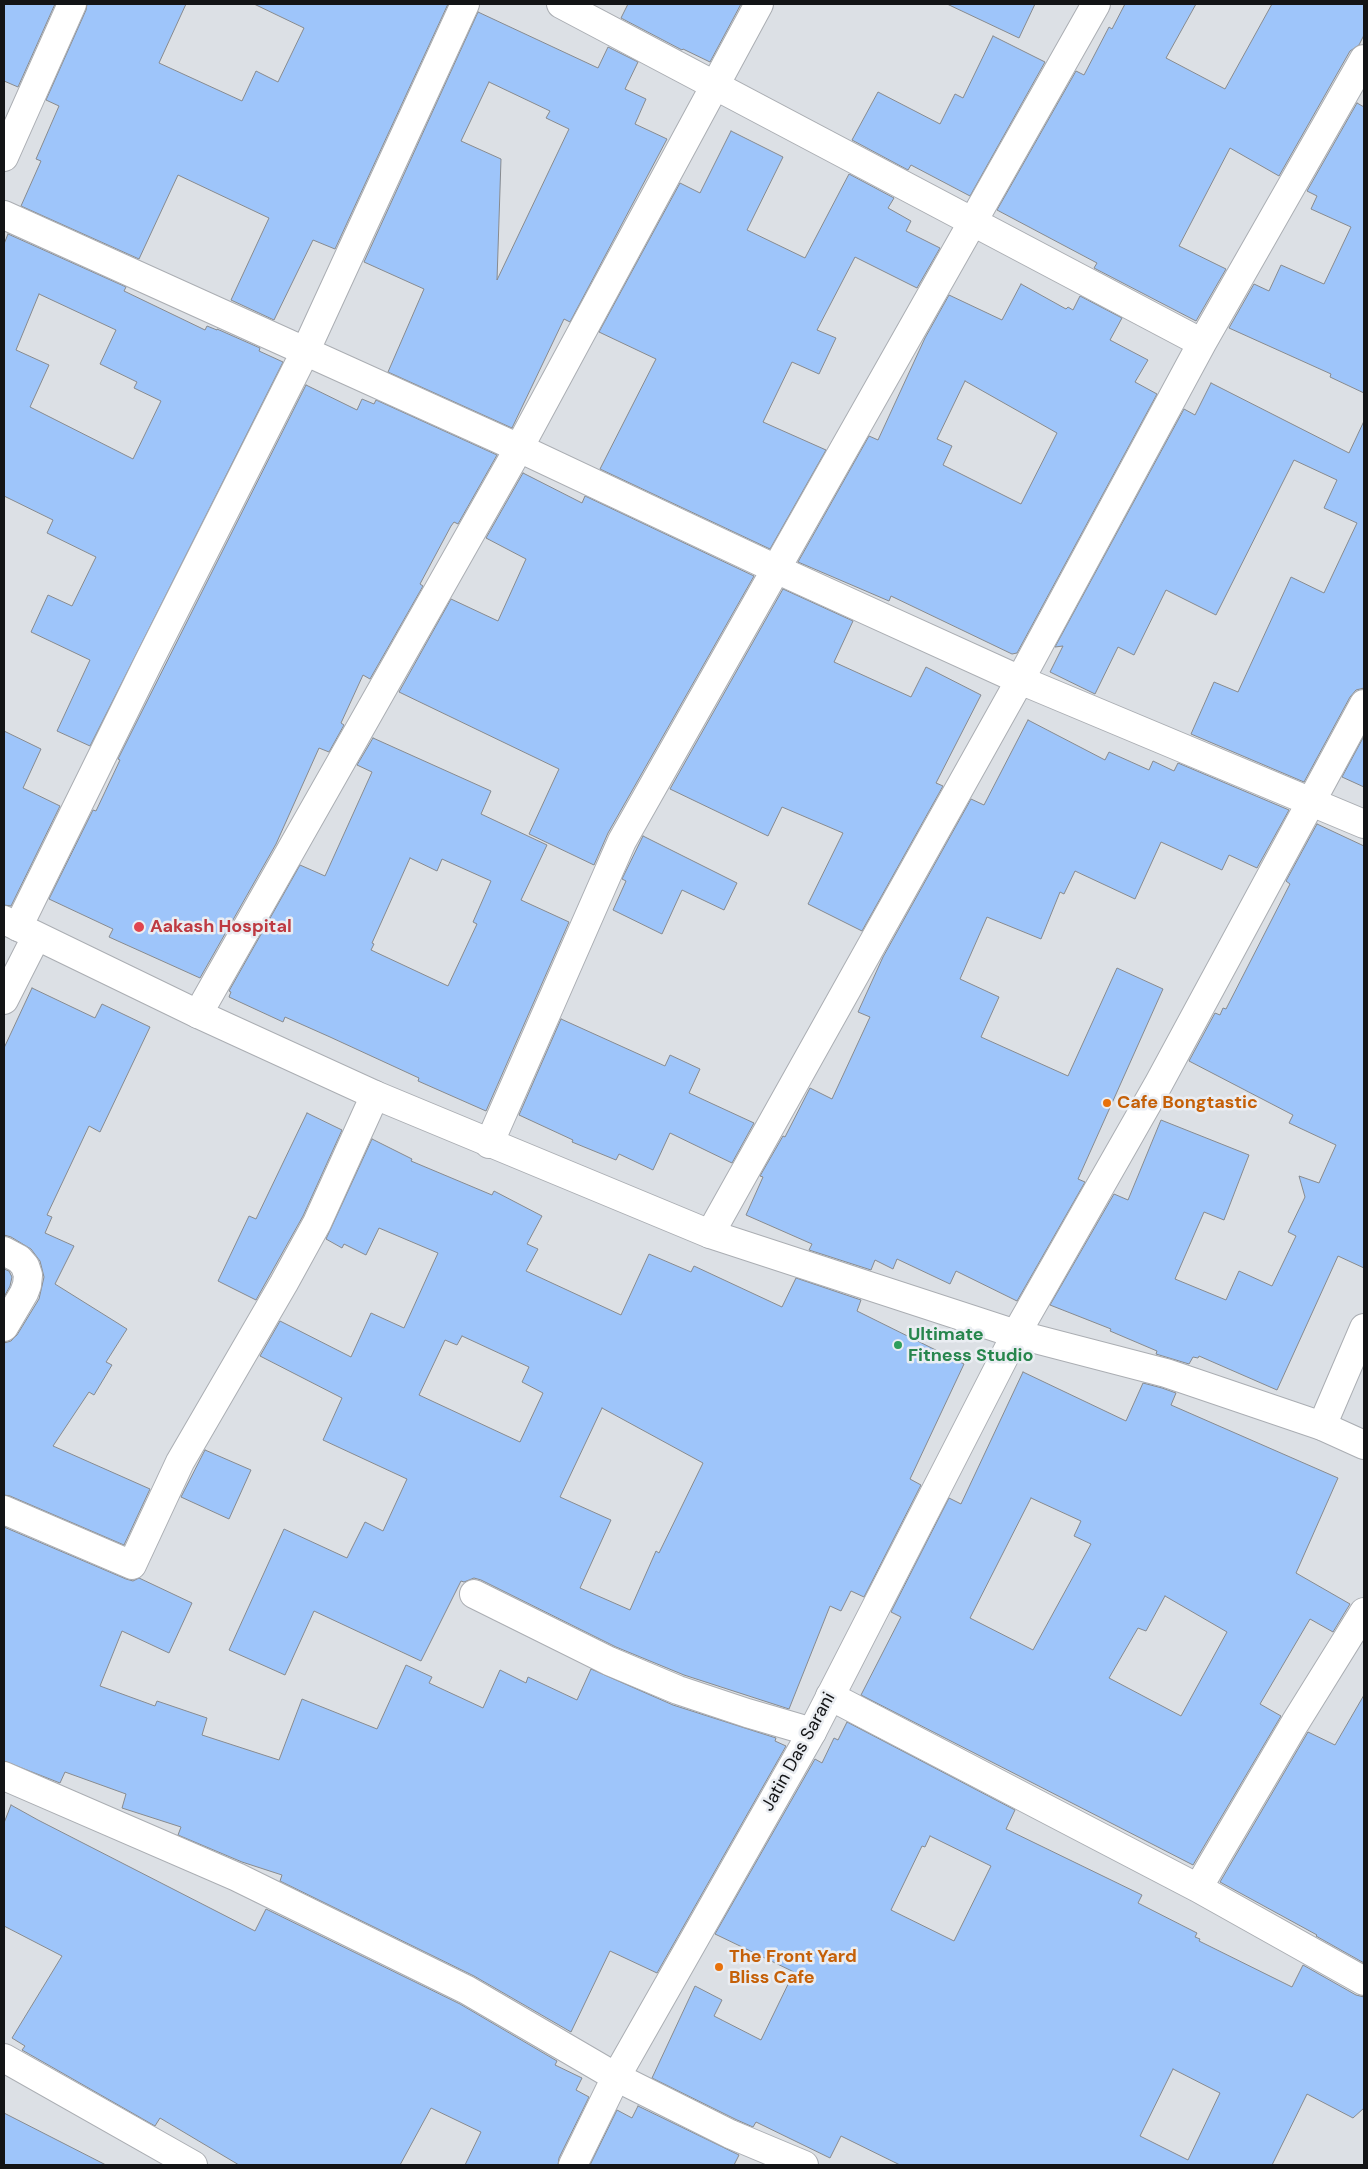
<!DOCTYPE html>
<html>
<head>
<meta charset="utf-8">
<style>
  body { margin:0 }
  #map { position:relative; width:1368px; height:2169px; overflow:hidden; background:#dce0e5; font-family:"DM Sans",sans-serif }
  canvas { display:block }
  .frame { position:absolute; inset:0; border:5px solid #131416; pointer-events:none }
</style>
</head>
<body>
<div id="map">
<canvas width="1368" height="2169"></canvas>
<div class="frame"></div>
</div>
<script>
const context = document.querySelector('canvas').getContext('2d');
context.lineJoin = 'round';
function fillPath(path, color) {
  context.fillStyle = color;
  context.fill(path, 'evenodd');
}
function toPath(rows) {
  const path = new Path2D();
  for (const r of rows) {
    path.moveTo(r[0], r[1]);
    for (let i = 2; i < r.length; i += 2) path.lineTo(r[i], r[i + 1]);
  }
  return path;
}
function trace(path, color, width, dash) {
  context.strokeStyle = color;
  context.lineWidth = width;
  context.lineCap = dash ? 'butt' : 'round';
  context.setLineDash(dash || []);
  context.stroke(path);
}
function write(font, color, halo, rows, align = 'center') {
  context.font = font + ' "DM Sans",sans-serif';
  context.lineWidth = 5;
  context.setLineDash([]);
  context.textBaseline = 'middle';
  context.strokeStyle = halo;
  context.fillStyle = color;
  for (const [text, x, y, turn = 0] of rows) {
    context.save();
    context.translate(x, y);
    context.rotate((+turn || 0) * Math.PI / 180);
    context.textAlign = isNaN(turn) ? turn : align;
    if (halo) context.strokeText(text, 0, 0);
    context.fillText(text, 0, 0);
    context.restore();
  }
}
const building = toPath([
  [4,4,55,4,18,87,4,81,4,4],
  [87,4,186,4,159,63,242,101,256,71,278,82,304,28,254,4,448,4,335,249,313,240,274,320,231,300,269,218,178,175,139,259,21,206,41,161,36,159,59,106,46,100,86,10,87,4],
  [628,4,741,4,710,62,683,49,682,50,621,18,628,4],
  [947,4,1035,4,1019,38,947,4],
  [1125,4,1196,4,1166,58,1225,89,1272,4,1364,4,1364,35,1359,45,1350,51,1279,176,1230,148,1179,246,1226,269,1196,321,1094,268,1097,263,997,210,1076,71,1084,75,1109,27,1112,29,1125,4],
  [478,12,598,68,608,47,638,62,625,89,646,99,635,124,667,139,570,322,564,319,512,428,388,372,424,289,364,262,478,12],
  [489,82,550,111,546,118,569,129,497,280,501,159,461,141,489,82],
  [993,36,1045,62,970,196,911,165,908,170,852,140,878,92,940,124,955,94,963,98,993,36],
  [1357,103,1364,107,1364,393,1330,377,1331,374,1229,328,1254,284,1269,291,1281,265,1324,284,1351,227,1311,209,1317,196,1307,191,1357,103],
  [731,131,783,157,747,230,805,258,849,174,894,198,888,208,911,221,906,231,940,248,917,288,855,257,817,330,836,338,819,374,792,362,763,422,826,450,770,549,600,469,656,359,599,332,680,183,700,193,731,131],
  [8,234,126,287,124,291,205,330,207,326,217,330,217,329,260,348,259,351,283,362,90,746,57,731,90,660,31,632,48,595,72,606,96,557,47,533,53,520,4,496,4,244,8,234],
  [39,294,116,330,100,364,137,382,134,388,161,401,133,459,30,407,49,365,16,350,39,294],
  [1021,284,1066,309,1068,307,1073,310,1080,296,1122,318,1110,340,1148,360,1135,382,1157,394,1017,653,1012,654,891,596,889,601,798,562,869,436,878,440,925,338,949,295,1002,320,1021,284],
  [965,381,1057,433,1021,504,943,465,952,446,937,439,965,381],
  [1211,383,1349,453,1364,421,1364,688,1356,690,1350,697,1304,782,1191,734,1214,682,1238,692,1291,577,1324,593,1357,523,1324,508,1337,480,1294,460,1216,615,1166,590,1134,655,1118,647,1095,694,1050,672,1063,646,1055,647,1184,409,1195,415,1211,383],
  [306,385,357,410,362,399,374,404,376,400,497,455,458,524,454,522,451,526,420,584,423,586,370,679,363,675,341,723,344,725,329,752,319,748,276,844,200,978,109,937,113,929,49,899,93,810,96,811,120,760,118,759,306,385],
  [523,473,582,503,585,496,754,576,608,833,594,865,529,834,559,769,399,692,451,599,498,621,526,559,486,538,523,473],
  [783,589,853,621,834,662,911,697,926,667,981,695,936,783,943,786,862,931,808,904,843,833,782,807,768,836,670,789,783,589],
  [1028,720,1105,760,1109,752,1149,770,1153,761,1174,771,1178,763,1289,810,1257,868,1229,855,1222,870,1161,842,1135,899,1075,871,1064,894,1060,892,1041,939,987,917,960,979,999,997,981,1037,1068,1076,1117,968,1163,989,1078,1179,1085,1182,1017,1301,956,1271,950,1284,897,1259,893,1269,875,1260,871,1270,809,1250,812,1244,746,1215,763,1177,760,1176,783,1136,785,1137,810,1088,832,1099,870,1017,858,1012,883,957,971,799,984,805,1028,720],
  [4,731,41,749,23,788,60,806,11,906,4,905,4,731],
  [1364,736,1364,787,1342,777,1364,736],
  [373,738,491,791,481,814,547,845,521,900,569,922,486,1111,418,1081,419,1078,330,1037,285,1017,283,1022,229,997,231,992,229,991,300,865,325,876,372,772,357,765,373,738],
  [410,858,437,871,442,859,491,881,473,922,477,924,448,986,371,950,374,944,372,943,410,858],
  [1317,824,1364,846,1364,1268,1338,1256,1277,1390,1199,1356,1198,1358,1193,1357,1189,1364,1156,1354,1157,1351,1110,1331,1111,1329,1050,1305,1114,1194,1128,1200,1161,1120,1249,1155,1224,1220,1204,1212,1175,1279,1226,1300,1239,1271,1272,1286,1296,1236,1288,1232,1305,1197,1299,1176,1319,1183,1336,1145,1289,1123,1293,1115,1189,1061,1215,1013,1220,1015,1223,1008,1226,1009,1290,884,1286,881,1317,824],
  [643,836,737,883,724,910,682,890,662,934,613,910,626,881,622,879,643,836],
  [32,988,95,1018,102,1004,150,1027,100,1132,89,1126,47,1215,52,1217,45,1233,74,1246,55,1284,127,1329,106,1362,112,1365,94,1395,89,1392,53,1446,150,1489,124,1545,10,1496,4,1495,4,1343,11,1341,17,1335,39,1299,44,1277,40,1261,31,1249,11,1237,4,1235,4,1048,32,988],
  [561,1019,665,1066,670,1055,700,1069,689,1093,754,1123,732,1163,670,1133,653,1170,619,1154,616,1160,572,1142,573,1140,519,1115,561,1019],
  [307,1113,342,1130,303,1216,256,1300,218,1281,249,1216,256,1219,307,1113],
  [372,1139,412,1159,411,1161,492,1195,494,1191,542,1216,527,1244,538,1249,526,1271,621,1315,649,1254,691,1272,694,1266,782,1307,796,1278,861,1300,857,1311,964,1364,910,1479,921,1485,864,1597,851,1591,841,1611,830,1606,789,1709,684,1675,616,1647,481,1580,474,1578,464,1582,461,1581,421,1661,314,1611,285,1675,229,1650,284,1529,347,1558,365,1522,383,1531,407,1479,323,1440,342,1398,260,1356,280,1321,351,1357,371,1313,404,1328,438,1253,379,1228,366,1255,344,1244,342,1248,326,1239,372,1139],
  [462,1336,529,1367,522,1382,543,1393,520,1442,419,1395,445,1340,457,1345,462,1336],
  [602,1408,703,1463,659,1553,656,1551,630,1610,580,1588,611,1520,560,1497,602,1408],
  [4,1269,9,1271,12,1277,10,1286,4,1297,4,1269],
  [1023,1372,1126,1421,1143,1383,1162,1388,1176,1393,1171,1405,1338,1478,1296,1573,1350,1604,1333,1632,1310,1619,1260,1704,1281,1716,1193,1865,861,1695,901,1617,891,1612,949,1498,961,1504,1023,1372],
  [1031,1498,1081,1521,1074,1536,1091,1544,1033,1650,970,1618,1031,1498],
  [1165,1596,1227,1632,1181,1716,1109,1678,1138,1628,1146,1631,1165,1596],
  [205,1450,251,1470,229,1519,181,1497,205,1450],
  [4,1527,126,1579,133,1581,139,1578,192,1603,169,1653,122,1631,100,1686,155,1706,157,1701,207,1718,202,1735,279,1760,302,1699,377,1729,406,1665,432,1677,429,1683,483,1708,500,1670,526,1683,528,1677,577,1700,591,1669,673,1705,776,1738,775,1741,786,1746,657,1973,610,1951,571,2032,474,1976,280,1881,282,1875,242,1862,178,1835,181,1827,122,1808,126,1794,65,1772,60,1783,4,1761,4,1527],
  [1364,1695,1364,1963,1316,1936,1317,1935,1220,1882,1308,1732,1335,1745,1364,1695],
  [847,1722,1015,1810,1006,1829,1142,1895,1138,1903,1197,1933,1195,1937,1200,1939,1199,1941,1292,1987,1303,1965,1356,1995,1364,1997,1364,2108,1353,2118,1307,2094,1272,2165,900,2165,841,2136,830,2158,756,2122,753,2127,737,2120,652,2078,695,1986,722,2000,714,2016,761,2040,794,1972,715,1934,815,1759,822,1763,834,1738,838,1740,847,1722],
  [930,1836,991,1866,954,1941,891,1910,922,1846,925,1847,930,1836],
  [1173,2069,1220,2093,1188,2160,1140,2136,1173,2069],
  [11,1805,38,1820,255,1931,266,1909,460,2004,557,2061,555,2065,582,2078,576,2090,589,2097,559,2158,558,2165,465,2165,481,2132,431,2108,400,2165,239,2165,160,2118,155,2126,22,2050,25,2046,12,2038,62,1956,4,1926,4,1823,11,1805],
  [638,2106,739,2155,734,2165,590,2165,617,2110,632,2118,638,2106],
  [4,2113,106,2165,4,2165,4,2113]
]);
const street = toPath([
  [561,4,1202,343],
  [4,157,72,4],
  [4,215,519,448,776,569,1020,680,1364,824],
  [18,927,149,661,305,352,465,4],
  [4,1000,36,937],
  [198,1014,519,448,759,4],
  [489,1144,622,841,1096,4],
  [710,1234,1020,680,1202,343,1364,59],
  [4,1251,19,1259,25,1266,28,1275,27,1285,24,1293,4,1327],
  [1016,1334,1159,1083,1364,704],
  [1322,1426,1364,1328],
  [4,1510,132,1565,180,1462,284,1283,317,1223,375,1095],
  [474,1594,609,1661,678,1690,747,1713,812,1732],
  [830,1696,1198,1888,1364,1981],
  [4,1776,237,1877,467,1990,616,2077,730,2134,804,2165],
  [1198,1888,1295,1723,1364,1612],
  [4,2058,193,2165]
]);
const secondary = toPath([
  [4,920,198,1014,375,1095,710,1234,1016,1334,1166,1373,1322,1426,1364,1445],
  [573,2165,616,2077,812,1732,1016,1334]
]);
const markers = [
  [139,927,6,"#e0444e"],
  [1107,1103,5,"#e8710a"],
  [898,1345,5,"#2e9e5b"],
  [719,1967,5,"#e8710a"]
];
const healthNames = [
  ["Aakash Hospital",150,927]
];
const foodNames = [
  ["Cafe Bongtastic",1117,1103],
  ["The Front Yard",729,1957],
  ["Bliss Cafe",729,1978]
];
const leisureNames = [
  ["Ultimate",908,1335],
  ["Fitness Studio",908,1356]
];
const streetNames = [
  ["Jatin Das Sarani",799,1752,-61]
];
fillPath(building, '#9ec5fa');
trace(building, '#878a8e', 1);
trace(street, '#abaeb3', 30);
trace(secondary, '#abaeb3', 30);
trace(street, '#fff', 28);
trace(secondary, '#fff', 28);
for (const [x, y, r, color] of markers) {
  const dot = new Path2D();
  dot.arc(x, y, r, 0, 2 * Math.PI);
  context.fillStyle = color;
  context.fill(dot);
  trace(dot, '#eaedf2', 2);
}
write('bold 18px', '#be3a42', '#eaedf2', healthNames, 'left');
write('bold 18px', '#c56008', '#eaedf2', foodNames, 'left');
write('bold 18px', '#27864d', '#eaedf2', leisureNames, 'left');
write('18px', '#131416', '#eaedf2', streetNames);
</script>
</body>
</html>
